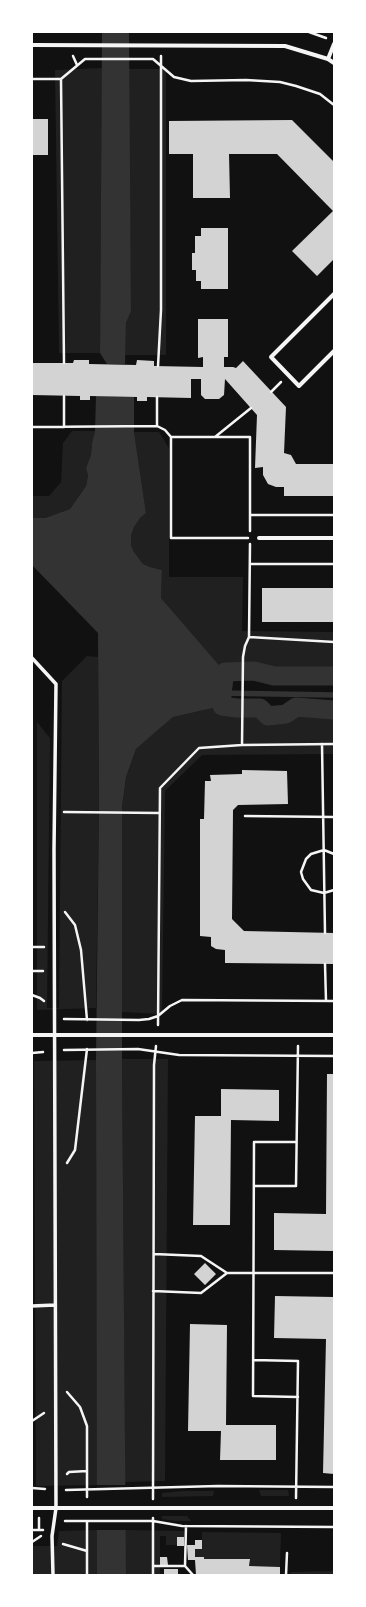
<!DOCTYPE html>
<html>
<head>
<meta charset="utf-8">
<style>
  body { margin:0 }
  #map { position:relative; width:366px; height:1607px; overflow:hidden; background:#111; font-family:"Libre Baskerville",serif }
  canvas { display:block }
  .frame { position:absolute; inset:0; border:33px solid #fff; pointer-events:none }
</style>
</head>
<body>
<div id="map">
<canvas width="366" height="1607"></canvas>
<div class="frame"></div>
</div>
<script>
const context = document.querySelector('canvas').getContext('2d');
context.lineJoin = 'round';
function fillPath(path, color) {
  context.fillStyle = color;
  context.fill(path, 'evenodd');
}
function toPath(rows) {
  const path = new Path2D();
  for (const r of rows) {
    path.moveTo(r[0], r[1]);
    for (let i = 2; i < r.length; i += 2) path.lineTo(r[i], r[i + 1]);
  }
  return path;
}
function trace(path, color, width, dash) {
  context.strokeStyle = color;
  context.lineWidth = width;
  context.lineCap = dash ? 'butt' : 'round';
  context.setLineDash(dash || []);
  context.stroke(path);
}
const green = toPath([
  [102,68,100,353,59,353,55,70],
  [128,69,166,69,166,355,125,355,126,323,131,310],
  [72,431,95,431,92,443,91,455,86,468,88,476,86,486,70,509,45,518,32,518,32,496,49,496,61,482,63,443],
  [134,432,159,432,169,448,169,577,243,577,242,631,334,632,334,676,274,676,254,671,225,672,161,598,162,570,150,567,143,564,134,552,131,545,131,536,134,527,140,518,146,513],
  [87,656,98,657,99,807,96,1008,37,1010,37,722,50,738,47,1008,59,1008,62,681],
  [222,706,237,708,260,708,268,716,286,714,296,707,334,710,334,754,202,755,165,791,162,1014,122,1012,122,808,126,777,136,749,173,717],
  [122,1059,168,1059,165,1481,125,1482],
  [96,1060,97,1485,36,1486,34,1061],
  [259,1490,288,1490,289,1496,261,1496],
  [182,1491,214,1491,213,1496,162,1497,162,1493],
  [162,1516,187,1516,191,1521,175,1521,162,1519],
  [97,1530,97,1575,32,1575,32,1546,57,1546,59,1531],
  [125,1530,184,1531,184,1537,177,1537,177,1545,166,1545,166,1536,160,1536,160,1575,126,1575],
  [202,1532,281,1533,280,1567,249,1566,250,1560,204,1559,204,1557,195,1557,195,1549,202,1548],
  [334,1571,334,1575,290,1575,291,1572]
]);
const water = toPath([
  [102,32,129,32,131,311,126,323,125,364,107,364,100,353],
  [96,396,134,397,134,432,146,513,140,518,134,527,131,536,131,545,134,552,143,564,150,567,162,570,161,598,225,672,224,693,222,706,173,717,136,749,126,777,122,807,122,1059,126,1575,97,1575,96,1060,99,807,98,633,32,565,32,518,45,518,70,509,86,486,88,476,86,468,91,455,92,443,95,431]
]);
const pier = toPath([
  [95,1485,127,1485,127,1530,95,1530]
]);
const stream = toPath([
  [218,693,334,695]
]);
const canal = toPath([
  [334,676,274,676,254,671,225,672,222,693,222,706,237,708,260,708,268,716,286,714,296,707,334,710]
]);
const building = toPath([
  [32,119,48,119,48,155,32,155],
  [292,120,334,162,334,259,317,276,292,251,333,211,277,154,229,154,230,198,193,198,193,154,169,154,169,121],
  [201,228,228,228,228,289,201,289,201,281,196,281,196,270,192,270,192,253,195,253,195,236,201,236],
  [198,319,228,319,228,357,224,357,224,367,233,367,236,368,243,361,286,407,284,453,291,455,296,464,334,464,334,496,284,496,284,487,276,487,268,484,263,475,263,467,255,468,257,415,225,379,224,395,219,399,205,399,201,395,201,379,191,379,191,398,147,397,147,401,137,401,137,397,90,396,90,400,80,400,80,396,32,395,32,363,73,363,74,360,89,360,89,364,136,365,137,360,154,361,154,366,203,367,203,357,198,358],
  [262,588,334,588,334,622,262,622],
  [242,770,287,771,288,804,238,805,233,810,232,919,244,931,334,933,334,964,225,963,225,950,216,949,211,946,211,937,200,936,200,819,204,819,205,781,211,781,210,775,242,774],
  [327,1074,334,1074,334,1251,274,1250,274,1213,326,1214],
  [221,1089,279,1090,279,1121,231,1120,230,1225,193,1225,195,1116,221,1116],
  [205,1263,216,1274,205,1285,194,1274],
  [275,1296,334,1297,334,1474,323,1473,326,1339,274,1338],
  [190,1324,227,1325,226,1425,276,1425,276,1460,220,1460,221,1431,188,1431],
  [177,1537,184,1537,184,1546,177,1546],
  [195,1540,202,1540,202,1549,195,1549,195,1557,204,1557,204,1559,250,1559,249,1566,280,1567,280,1575,196,1575,195,1560,188,1560,187,1545,195,1545],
  [160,1557,167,1557,168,1565,160,1565],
  [164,1569,178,1569,178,1575,164,1575]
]);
const path = toPath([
  [309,32,326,38],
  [73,56,77,65],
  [32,79,61,79,85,59,153,59,174,77,191,81,246,80,280,82,296,86,320,94,334,105],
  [61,79,64,363],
  [158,366,161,310,161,56],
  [271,392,281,382],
  [64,396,64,427],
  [157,426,157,397],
  [32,427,157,426,165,430,171,437,171,538,248,538],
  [171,437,250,437,250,531],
  [215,437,251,408],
  [250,515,334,515],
  [251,564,334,564],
  [249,637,334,642],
  [322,744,325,933],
  [242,745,243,657,245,646,249,637,250,544],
  [64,812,159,813],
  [245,816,334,817],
  [334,854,324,850,311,854,306,859,301,872,303,879,311,890,324,893,334,890],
  [65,912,75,925,81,950,87,1020],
  [32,947,44,947],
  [325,964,326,1001],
  [32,971,43,971],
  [32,995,40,998,44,1001],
  [64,1019,139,1020,149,1019,158,1016,170,1006,182,1000,334,1001],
  [158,1025,160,788,199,748,242,745,334,744],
  [64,1050,138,1049,179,1055,334,1056],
  [32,1053,43,1052],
  [296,1142,254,1142,253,1396,298,1397],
  [67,1163,75,1150,87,1049],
  [254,1186,296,1186,298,1046],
  [154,1254,201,1256,227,1273],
  [153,1291,201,1293,227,1273,334,1273],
  [253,1360,298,1361,296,1498],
  [67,1392,80,1407,87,1426,87,1497],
  [32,1421,44,1413],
  [67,1474,69,1472,87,1471],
  [32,1488,45,1489],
  [66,1490,218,1486,334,1487],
  [153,1499,154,1065,156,1046],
  [39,1518,39,1530,43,1530],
  [65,1521,153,1521,182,1526,334,1527],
  [32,1530,39,1530],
  [32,1542,41,1536],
  [63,1544,87,1551],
  [153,1566,185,1566,186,1526],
  [185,1566,193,1575],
  [87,1575,87,1522],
  [153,1575,153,1518],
  [286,1575,287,1553]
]);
const pedestrian = toPath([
  [32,658,56,684,54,849,56,1508,52,1536,53,1575],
  [32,1306,55,1305]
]);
const minor = toPath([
  [32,45,285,46,328,59,334,63],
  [328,59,334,44],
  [334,294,271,357,299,386,334,351],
  [259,538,334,538],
  [32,1035,334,1035],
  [32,1508,334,1508]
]);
fillPath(green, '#202020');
fillPath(water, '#333');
fillPath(pier, '#111');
trace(stream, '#333', 5.5);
trace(canal, '#333', 19);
fillPath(building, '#d3d3d3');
trace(path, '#f5f5f5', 2.5);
trace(pedestrian, '#f5f5f5', 3.5);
trace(minor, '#f5f5f5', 4);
</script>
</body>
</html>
